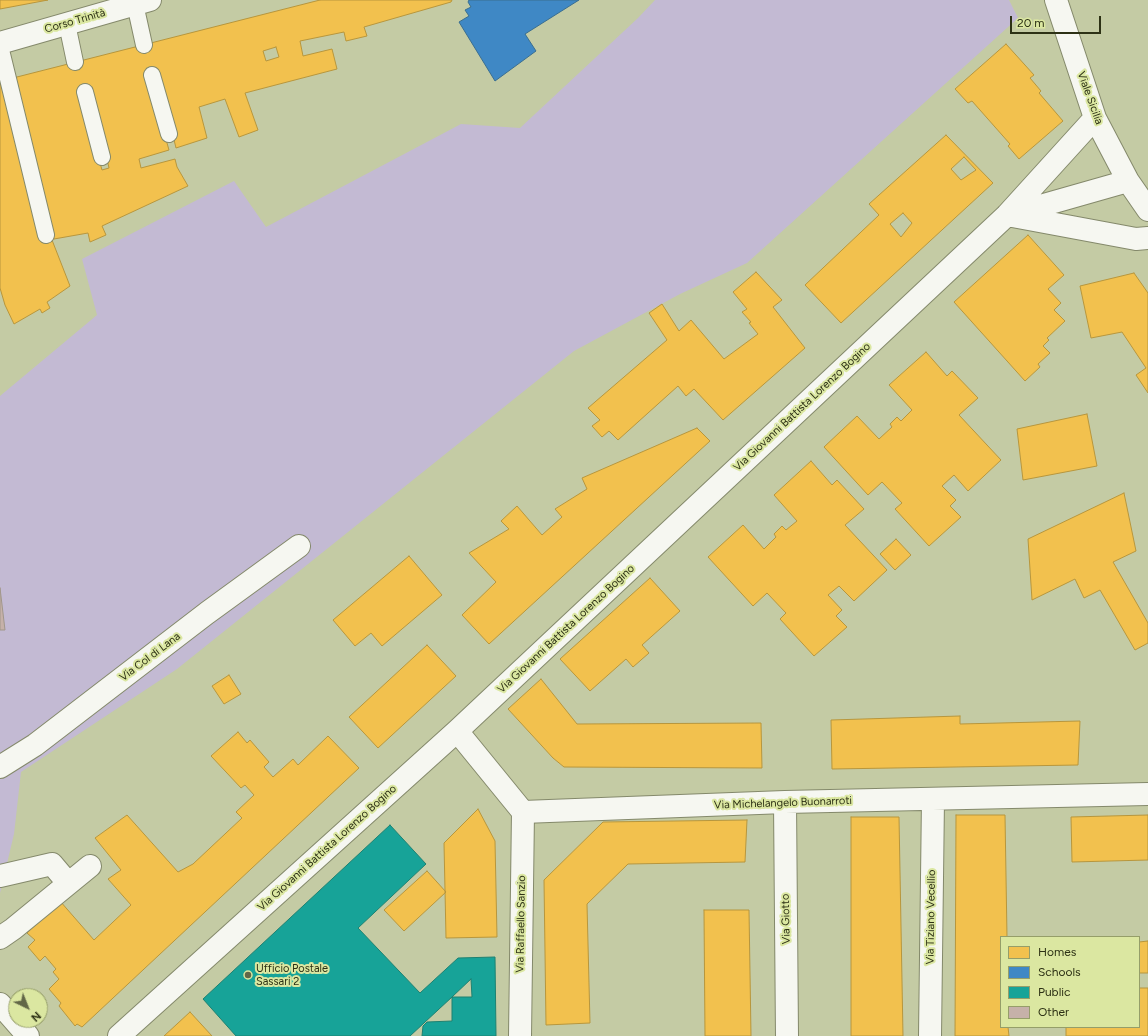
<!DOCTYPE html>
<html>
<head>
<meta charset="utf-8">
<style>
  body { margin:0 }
  #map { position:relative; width:1148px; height:1036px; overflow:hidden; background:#c4cba4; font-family:Figtree,sans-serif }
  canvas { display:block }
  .legend { position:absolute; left:1000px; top:936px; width:140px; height:92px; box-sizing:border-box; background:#dbe7a1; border:1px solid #959e69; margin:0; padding:5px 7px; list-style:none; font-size:12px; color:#2d3115 }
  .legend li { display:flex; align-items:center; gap:8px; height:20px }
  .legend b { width:20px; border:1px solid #959e69 }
  .north { position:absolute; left:8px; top:988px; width:40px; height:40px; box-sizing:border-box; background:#dbe7a1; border:1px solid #959e69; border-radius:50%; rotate:137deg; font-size:11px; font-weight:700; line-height:16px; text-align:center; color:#2d3115 }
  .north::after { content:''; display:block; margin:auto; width:14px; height:18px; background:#626747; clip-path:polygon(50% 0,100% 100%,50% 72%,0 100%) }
  .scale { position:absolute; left:1010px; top:16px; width:91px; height:18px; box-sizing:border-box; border:2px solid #2d3115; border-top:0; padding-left:5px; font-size:12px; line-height:14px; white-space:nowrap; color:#2d3115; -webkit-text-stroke:3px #dbe7a1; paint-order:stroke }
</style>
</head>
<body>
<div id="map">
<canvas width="1148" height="1036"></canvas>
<ul class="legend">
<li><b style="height:11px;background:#f2c14e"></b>Homes</li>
<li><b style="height:11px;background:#3f88c5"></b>Schools</li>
<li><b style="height:11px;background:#17a398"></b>Public</li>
<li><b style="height:11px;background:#c6b1a9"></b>Other</li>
</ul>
<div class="north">N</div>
<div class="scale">20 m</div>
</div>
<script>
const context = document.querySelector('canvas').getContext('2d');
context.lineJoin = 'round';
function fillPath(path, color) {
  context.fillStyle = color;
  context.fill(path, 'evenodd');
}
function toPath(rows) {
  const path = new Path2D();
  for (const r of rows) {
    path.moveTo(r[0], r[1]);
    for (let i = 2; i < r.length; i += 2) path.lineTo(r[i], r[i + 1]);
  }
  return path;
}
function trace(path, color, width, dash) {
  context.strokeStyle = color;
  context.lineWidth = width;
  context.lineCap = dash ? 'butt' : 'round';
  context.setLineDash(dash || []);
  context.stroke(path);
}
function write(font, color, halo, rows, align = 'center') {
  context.font = font + ' Figtree,sans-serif';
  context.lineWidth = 4;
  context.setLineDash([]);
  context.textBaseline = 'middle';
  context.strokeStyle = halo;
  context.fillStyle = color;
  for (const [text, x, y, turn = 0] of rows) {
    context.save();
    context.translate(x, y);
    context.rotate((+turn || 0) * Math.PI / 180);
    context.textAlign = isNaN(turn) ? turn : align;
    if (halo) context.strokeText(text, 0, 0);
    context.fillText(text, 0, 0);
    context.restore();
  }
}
const green = toPath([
  [655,0,1009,0,1018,18,747,263,680,294,574,351,177,669,21,772,14,834,0,893,0,396,97,315,82,259,234,181,266,227,461,124,520,128,638,18]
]);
const homes = toPath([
  [0,0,48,0,0,9,0,0],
  [320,0,452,0,451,2,364,27,367,36,346,41,344,32,300,41,303,56,332,49,337,69,245,93,258,130,239,137,225,99,199,107,207,138,176,148,158,74,148,76,169,150,139,159,141,168,175,159,177,167,188,186,102,226,106,235,90,242,88,233,54,239,13,78,320,0],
  [276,47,279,57,266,61,263,51,276,47],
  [92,90,109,168,102,170,90,127,92,90],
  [1006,44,1034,75,1030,78,1041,91,1039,93,1063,121,1019,159,1008,146,1010,144,972,101,968,103,955,89,1006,44],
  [0,82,52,240,70,286,47,302,50,308,42,313,40,309,14,324,5,305,0,288,0,82],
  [946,135,993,183,841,323,805,285,879,215,869,204,946,135],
  [964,157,976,170,961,180,951,169,964,157],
  [903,213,912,223,901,237,890,224,903,213],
  [1028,235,1064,275,1048,289,1061,303,1054,310,1065,321,1047,338,1049,340,1043,346,1050,353,1038,364,1040,367,1025,381,954,302,1028,235],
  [756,272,782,300,773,307,805,348,723,420,694,389,686,396,678,386,618,440,609,431,602,437,592,426,600,420,588,408,667,340,649,313,662,304,679,331,691,320,724,359,758,334,749,323,751,322,742,312,747,309,733,292,756,272],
  [1134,273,1148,293,1148,393,1136,375,1146,368,1122,332,1091,338,1080,286,1134,273],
  [926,352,947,376,952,371,978,398,959,415,1001,460,968,491,954,475,942,486,956,500,950,506,961,517,929,546,895,509,902,503,882,482,868,495,824,447,857,416,879,439,892,427,890,424,897,417,901,421,912,410,889,385,926,352],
  [1087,414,1097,466,1023,480,1017,429,1087,414],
  [697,428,710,441,489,644,462,615,496,582,469,553,509,529,501,521,517,506,542,535,562,517,555,509,587,489,582,478,697,428],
  [811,461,832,485,837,480,864,509,845,525,887,570,854,601,839,586,828,595,842,610,836,616,847,627,814,656,780,619,786,613,767,593,753,606,708,557,743,525,764,549,776,537,774,534,782,526,786,530,797,521,774,495,811,461],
  [1124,493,1136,551,1113,562,1148,623,1148,643,1135,650,1100,590,1084,598,1075,579,1032,600,1028,539,1124,493],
  [896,539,911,555,895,570,880,554,896,539],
  [409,556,442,595,382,646,371,633,355,646,333,620,409,556],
  [650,578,680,611,642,645,649,653,633,667,626,659,590,691,560,659,650,578],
  [427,645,456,676,378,748,349,717,427,645],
  [229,675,241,694,224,704,212,686,229,675],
  [541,679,577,724,761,723,762,768,564,767,553,758,508,709,541,679],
  [960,716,960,724,1080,721,1078,765,832,769,831,720,960,716],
  [238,732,247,743,250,740,269,762,264,767,273,777,293,759,298,765,328,736,359,768,82,1027,77,1024,75,1026,59,1006,61,1003,49,989,59,979,53,972,56,969,45,956,40,961,28,947,35,940,27,933,60,901,94,940,131,905,108,879,121,870,95,838,127,815,178,872,193,864,242,818,236,812,254,795,245,785,241,788,211,756,238,732],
  [478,809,495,841,497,937,446,938,444,843,478,809],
  [956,815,1005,815,1007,937,1001,937,1001,1027,1008,1027,1009,1036,955,1036,956,815],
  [1148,815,1148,860,1072,862,1071,817,1148,815],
  [851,817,899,817,903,1036,851,1036,851,817],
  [747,820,745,862,628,864,587,904,590,1023,546,1025,544,880,603,822,747,820],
  [427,871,446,892,404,931,384,910,427,871],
  [704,910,749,910,751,1036,705,1036,704,910],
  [1148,941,1148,973,1139,973,1139,942,1148,941],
  [1139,988,1148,988,1148,1036,1066,1036,1066,1027,1139,1027,1139,988],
  [190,1012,212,1036,164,1036,190,1012]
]);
const schools = toPath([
  [469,0,579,0,525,34,536,51,495,81,459,22,469,16,465,10,471,7,468,2,469,0]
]);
const public = toPath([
  [390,825,426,864,358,928,420,993,458,958,495,957,496,1036,422,1036,423,1026,427,1022,452,1021,452,997,410,1036,236,1036,203,999,390,825],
  [471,979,472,997,452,997,471,979]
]);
const building = toPath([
  [0,588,5,630,0,630,0,588]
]);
const lane = toPath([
  [135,4,144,45],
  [67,24,75,62],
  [0,46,46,235],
  [152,75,169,134],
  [85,92,102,157]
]);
const street = toPath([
  [0,767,35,745,207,613,299,546],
  [785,802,787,1036],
  [523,812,785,802,1148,794],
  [0,876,52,864,68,883],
  [0,938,13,929,90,866],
  [930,1036,933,799]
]);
const secondary = toPath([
  [1056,0,1095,118,1128,181,1148,210],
  [0,43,150,0],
  [1012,214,1128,181],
  [1007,215,1136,239,1148,238],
  [457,731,523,812,520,1036],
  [0,1004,28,1036],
  [119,1036,457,731,1007,215,1095,118]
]);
const markers = [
  [248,975,4,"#626747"]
];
const streetNames = [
  ["Corso Trinità",75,21,-16],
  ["Viale Sicilia",1090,98,70],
  ["Via Giovanni Battista Lorenzo Bogino",802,407,-43],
  ["Via Giovanni Battista Lorenzo Bogino",566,629,-43],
  ["Via Col di Lana",150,657,-37],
  ["Via Michelangelo Buonarroti",783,803,-2],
  ["Via Giovanni Battista Lorenzo Bogino",327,848,-42],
  ["Via Tiziano Vecellio",931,917,-89],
  ["Via Giotto",786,919,-91],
  ["Via Raffaello Sanzio",521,924,-89]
];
const poiNames = [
  ["Ufficio Postale",256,969],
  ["Sassari 2",256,982]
];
fillPath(green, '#c3bad3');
fillPath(homes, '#f2c14e');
trace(homes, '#b7963d', 1);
fillPath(schools, '#3f88c5');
trace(schools, '#3a6e90', 1);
fillPath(public, '#17a398');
trace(public, '#1e8171', 1);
fillPath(building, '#c6b1a9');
trace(building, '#a1978b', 1);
trace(lane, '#84896b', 18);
trace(street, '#84896b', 24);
trace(secondary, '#84896b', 24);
trace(lane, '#f6f7f1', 16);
trace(street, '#f6f7f1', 22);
trace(secondary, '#f6f7f1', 22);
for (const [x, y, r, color] of markers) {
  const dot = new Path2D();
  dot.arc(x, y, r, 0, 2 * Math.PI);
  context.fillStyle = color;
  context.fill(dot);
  trace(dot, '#dbe7a1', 1.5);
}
write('11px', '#2d3115', '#dbe7a1', streetNames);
write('11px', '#2d3115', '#dbe7a1', poiNames, 'left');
</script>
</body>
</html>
